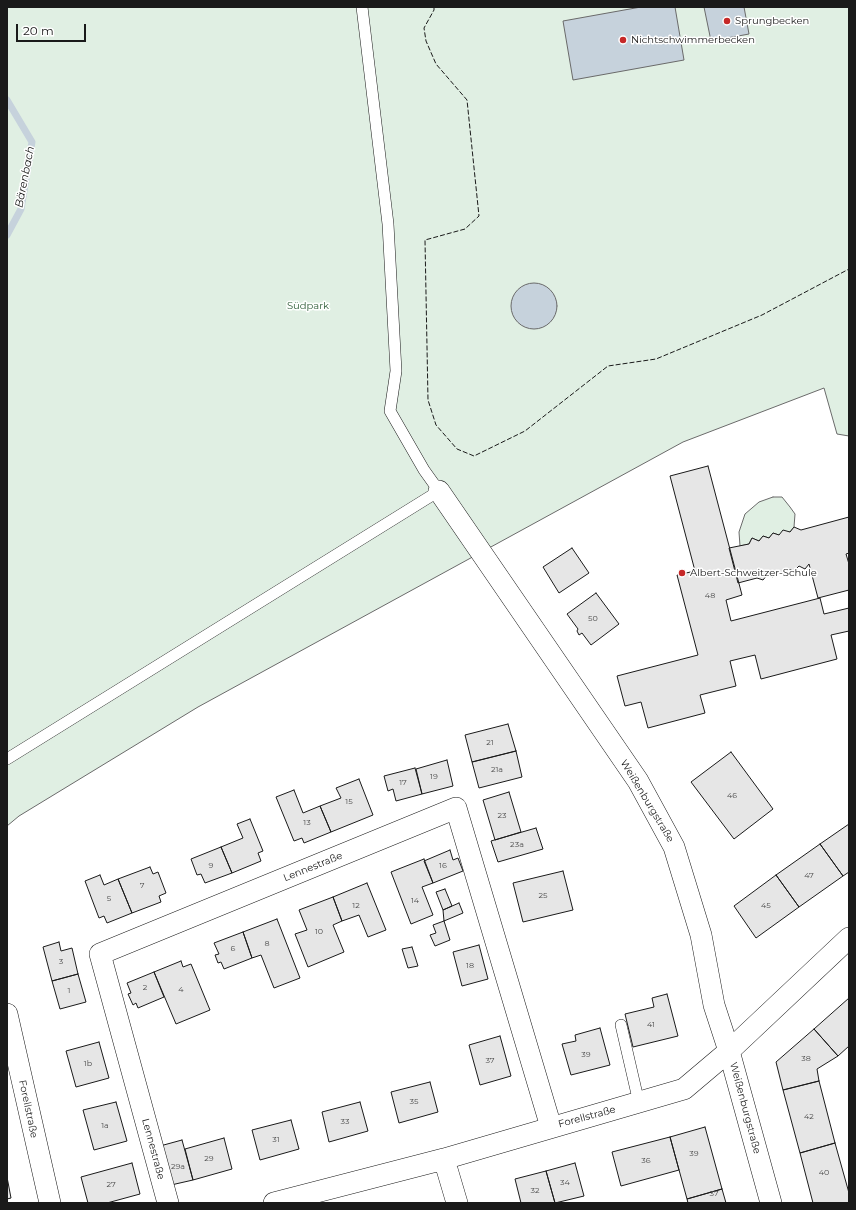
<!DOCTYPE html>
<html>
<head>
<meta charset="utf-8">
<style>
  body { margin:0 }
  #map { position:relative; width:856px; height:1210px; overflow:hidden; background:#fff; font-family:Montserrat,sans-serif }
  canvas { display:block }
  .frame { position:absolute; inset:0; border:8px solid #1a1a1a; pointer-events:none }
  .scale { position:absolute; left:16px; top:24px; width:70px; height:18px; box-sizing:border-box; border:2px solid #1a1a1a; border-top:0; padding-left:5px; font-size:12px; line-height:14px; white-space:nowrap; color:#1a1a1a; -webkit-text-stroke:3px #fff; paint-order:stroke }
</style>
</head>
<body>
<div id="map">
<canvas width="856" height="1210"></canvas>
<div class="frame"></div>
<div class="scale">20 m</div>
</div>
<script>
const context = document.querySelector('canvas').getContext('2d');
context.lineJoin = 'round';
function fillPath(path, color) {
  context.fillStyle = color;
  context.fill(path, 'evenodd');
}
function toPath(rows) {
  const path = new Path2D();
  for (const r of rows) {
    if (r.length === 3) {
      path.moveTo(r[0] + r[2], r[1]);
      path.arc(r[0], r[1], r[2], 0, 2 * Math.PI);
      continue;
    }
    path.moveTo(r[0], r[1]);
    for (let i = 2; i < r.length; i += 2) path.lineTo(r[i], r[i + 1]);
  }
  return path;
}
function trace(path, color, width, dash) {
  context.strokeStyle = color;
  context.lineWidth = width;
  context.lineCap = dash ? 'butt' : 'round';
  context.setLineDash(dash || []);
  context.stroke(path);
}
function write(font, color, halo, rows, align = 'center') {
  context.font = font + ' Montserrat,sans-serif';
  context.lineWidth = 3;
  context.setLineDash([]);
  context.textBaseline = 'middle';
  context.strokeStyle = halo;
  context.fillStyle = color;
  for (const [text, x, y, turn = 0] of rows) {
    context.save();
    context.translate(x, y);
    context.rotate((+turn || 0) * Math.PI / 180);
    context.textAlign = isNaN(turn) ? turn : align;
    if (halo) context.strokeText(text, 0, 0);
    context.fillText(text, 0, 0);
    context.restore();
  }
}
const green = toPath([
  [7,7,849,7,849,436,837,434,824,388,683,442,198,707,19,816,7,826,7,7],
  [773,497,782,497,790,507,795,514,794,527,790,532,779,535,773,533,769,538,763,536,759,541,752,538,749,544,740,546,739,532,745,514,759,502,773,497]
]);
const water = toPath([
  [641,7,675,7,684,60,573,80,563,21,641,7],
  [704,7,744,7,749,34,711,41,704,7],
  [534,306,23]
]);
const stream = toPath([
  [7,100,32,142,21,209,7,235]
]);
const building = toPath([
  [708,466,742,595,726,600,731,621,820,598,824,614,849,608,849,631,831,635,837,659,761,679,755,655,730,661,736,686,700,695,705,713,648,728,641,702,625,706,617,676,698,655,677,575,695,571,670,476,708,466],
  [849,517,849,553,846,554,849,564,849,590,818,598,809,564,805,569,799,566,794,571,788,569,784,574,778,572,773,577,767,575,763,580,757,578,738,583,729,548,749,544,752,538,759,541,763,536,769,538,773,533,779,535,783,530,790,532,794,527,801,530,849,517],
  [572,548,589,573,559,593,543,567,572,548],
  [596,593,619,624,591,645,582,633,579,635,577,631,578,629,567,614,596,593],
  [508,724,516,751,472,762,465,735,508,724],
  [516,751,522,777,479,788,472,762,516,751],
  [731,752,773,809,734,839,691,782,731,752],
  [447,760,453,786,422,794,416,769,447,760],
  [415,768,422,794,396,801,393,789,388,791,384,776,415,768],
  [359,779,373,815,331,832,320,806,341,798,336,788,359,779],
  [294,790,303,813,320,806,331,832,304,843,302,838,294,841,276,797,294,790],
  [509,792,521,832,495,840,483,800,509,792],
  [250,819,263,851,258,853,261,861,232,873,221,847,243,838,237,824,250,819],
  [849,824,849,872,843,876,820,844,849,824],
  [536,828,543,849,498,862,491,841,536,828],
  [820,844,843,876,799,907,776,875,820,844],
  [221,847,232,873,205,883,201,874,197,875,191,859,221,847],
  [450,850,453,860,458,858,463,871,433,883,424,861,450,850],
  [424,859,433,883,422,887,433,915,411,924,391,872,424,859],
  [150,867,153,874,158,872,166,893,159,896,161,902,132,913,118,879,150,867],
  [563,871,573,910,523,922,513,883,563,871],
  [100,875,104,885,118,879,132,913,107,923,104,916,99,918,85,881,100,875],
  [776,875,799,907,756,938,734,906,776,875],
  [367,883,386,930,368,937,359,915,342,921,333,897,367,883],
  [445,889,452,906,443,910,436,892,445,889],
  [333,897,342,921,333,925,344,952,308,967,295,934,307,930,299,910,333,897],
  [459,903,463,913,444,921,443,910,459,903],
  [277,919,300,978,274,988,261,955,252,958,243,932,277,919],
  [444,921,450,940,435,946,430,935,436,933,433,925,444,921],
  [243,932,252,958,224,969,221,962,218,963,215,955,219,954,214,943,243,932],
  [59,942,61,951,72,948,78,974,52,981,43,947,59,942],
  [479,945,488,979,462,986,453,952,479,945],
  [412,947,418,966,408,968,402,949,412,947],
  [181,961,183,967,191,964,210,1010,176,1024,154,972,181,961],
  [154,972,164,997,138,1008,136,1003,133,1005,128,994,131,993,127,983,154,972],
  [78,974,86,1002,60,1009,52,981,78,974],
  [667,994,678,1036,633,1047,625,1014,654,1007,652,998,667,994],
  [849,998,849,1046,838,1056,814,1029,849,998],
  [600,1028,610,1065,571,1075,562,1044,576,1041,575,1035,600,1028],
  [814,1029,838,1056,817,1069,819,1081,783,1090,776,1062,814,1029],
  [500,1036,511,1076,480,1085,469,1045,500,1036],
  [99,1042,109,1078,76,1087,66,1051,99,1042],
  [819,1081,835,1143,800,1153,783,1090,819,1081],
  [430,1082,438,1112,399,1123,391,1092,430,1082],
  [116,1102,127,1141,94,1150,83,1110,116,1102],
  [360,1102,368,1131,329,1142,322,1112,360,1102],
  [291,1120,299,1149,260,1160,252,1130,291,1120],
  [705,1127,722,1189,687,1199,670,1137,705,1127],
  [670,1137,679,1170,621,1186,612,1152,670,1137],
  [224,1138,232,1169,193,1180,185,1149,224,1138],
  [182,1140,193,1180,171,1185,160,1146,182,1140],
  [835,1143,849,1193,849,1203,813,1203,800,1153,835,1143],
  [132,1163,140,1194,107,1203,88,1203,81,1177,132,1163],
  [575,1163,584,1196,555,1203,546,1171,575,1163],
  [546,1171,555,1203,521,1203,515,1179,546,1171],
  [7,1177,11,1198,7,1199,7,1177],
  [722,1189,726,1203,688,1203,687,1199,722,1189]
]);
const service = toPath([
  [7,759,439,491,424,470,390,411,396,371,388,224,362,7],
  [621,1025,639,1103]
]);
const minor = toPath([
  [439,491,638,781,674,847,701,935,714,1005,729,1051,771,1203],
  [7,1014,50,1203],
  [444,1159,457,1203],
  [168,1203,100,954,456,808,551,1127],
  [274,1203,444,1159,684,1089,729,1051,849,938]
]);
const fence = toPath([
  [434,7,434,10,424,28,426,41,436,64,467,100,479,216,465,229,425,240,428,400,436,425,457,449,474,456,525,431,608,366,656,359,762,315,849,269]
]);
const markers = [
  [727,21,4,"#c62828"],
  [623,40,4,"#c62828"],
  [682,573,4,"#c62828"]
];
const numberNames = [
  ["48",710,596],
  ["50",593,619],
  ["21",490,743],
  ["21a",497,770],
  ["19",434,777],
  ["17",403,783],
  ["46",732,796],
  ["15",349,802],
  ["23",502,816],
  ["13",307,823],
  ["23a",517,845],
  ["9",211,866],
  ["16",443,866],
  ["47",809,876],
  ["7",142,886],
  ["25",543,896],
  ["5",109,899],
  ["14",415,901],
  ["12",356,906],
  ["45",766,906],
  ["10",319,932],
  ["8",267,944],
  ["6",233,949],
  ["3",61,962],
  ["18",470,966],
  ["2",145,988],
  ["4",181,990],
  ["1",69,991],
  ["41",651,1025],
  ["39",586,1055],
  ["38",806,1059],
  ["37",490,1061],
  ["1b",88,1064],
  ["35",414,1102],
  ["42",809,1117],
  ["33",345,1122],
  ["1a",105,1126],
  ["31",276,1140],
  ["39",694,1154],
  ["29",209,1159],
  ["36",646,1161],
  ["29a",178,1167],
  ["40",824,1173],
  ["34",565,1183],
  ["27",111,1185],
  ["32",535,1191],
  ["37",714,1194]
];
const poiNames = [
  ["Sprungbecken",735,21],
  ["Nichtschwimmerbecken",631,40],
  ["Albert-Schweitzer-Schule",690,573]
];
const parkNames = [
  ["Südpark",308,306]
];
const streetNames = [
  ["Weißenburgstraße",647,801,59],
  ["Lennestraße",313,867,-22],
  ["Weißenburgstraße",745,1108,75],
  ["Forellstraße",28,1109,78],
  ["Forellstraße",587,1117,-15],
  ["Lennestraße",153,1149,75]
];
const waterNames = [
  ["Bärenbach",25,177,-79]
];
fillPath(green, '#e0efe3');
trace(green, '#6a6a6a', 1);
fillPath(water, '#c6d2dc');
trace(water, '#6a6a6a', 1);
trace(stream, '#c6d2dc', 7);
fillPath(building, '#e6e6e6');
trace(building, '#1a1a1a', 1);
trace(service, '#1a1a1a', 12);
trace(minor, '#1a1a1a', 22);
trace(service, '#fff', 11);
trace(minor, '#fff', 21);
trace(fence, '#1a1a1a', 1, [5, 2]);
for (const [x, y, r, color] of markers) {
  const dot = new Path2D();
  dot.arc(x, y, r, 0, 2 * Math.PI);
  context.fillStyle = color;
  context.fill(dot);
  trace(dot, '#fff', 1.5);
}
write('8px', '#4d4d4d', null, numberNames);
write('10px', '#1a1a1a', '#fff', poiNames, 'left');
write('10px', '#2b5a34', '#fff', parkNames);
write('10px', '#1a1a1a', '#fff', streetNames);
write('italic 11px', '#1a1a1a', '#fff', waterNames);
</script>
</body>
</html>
